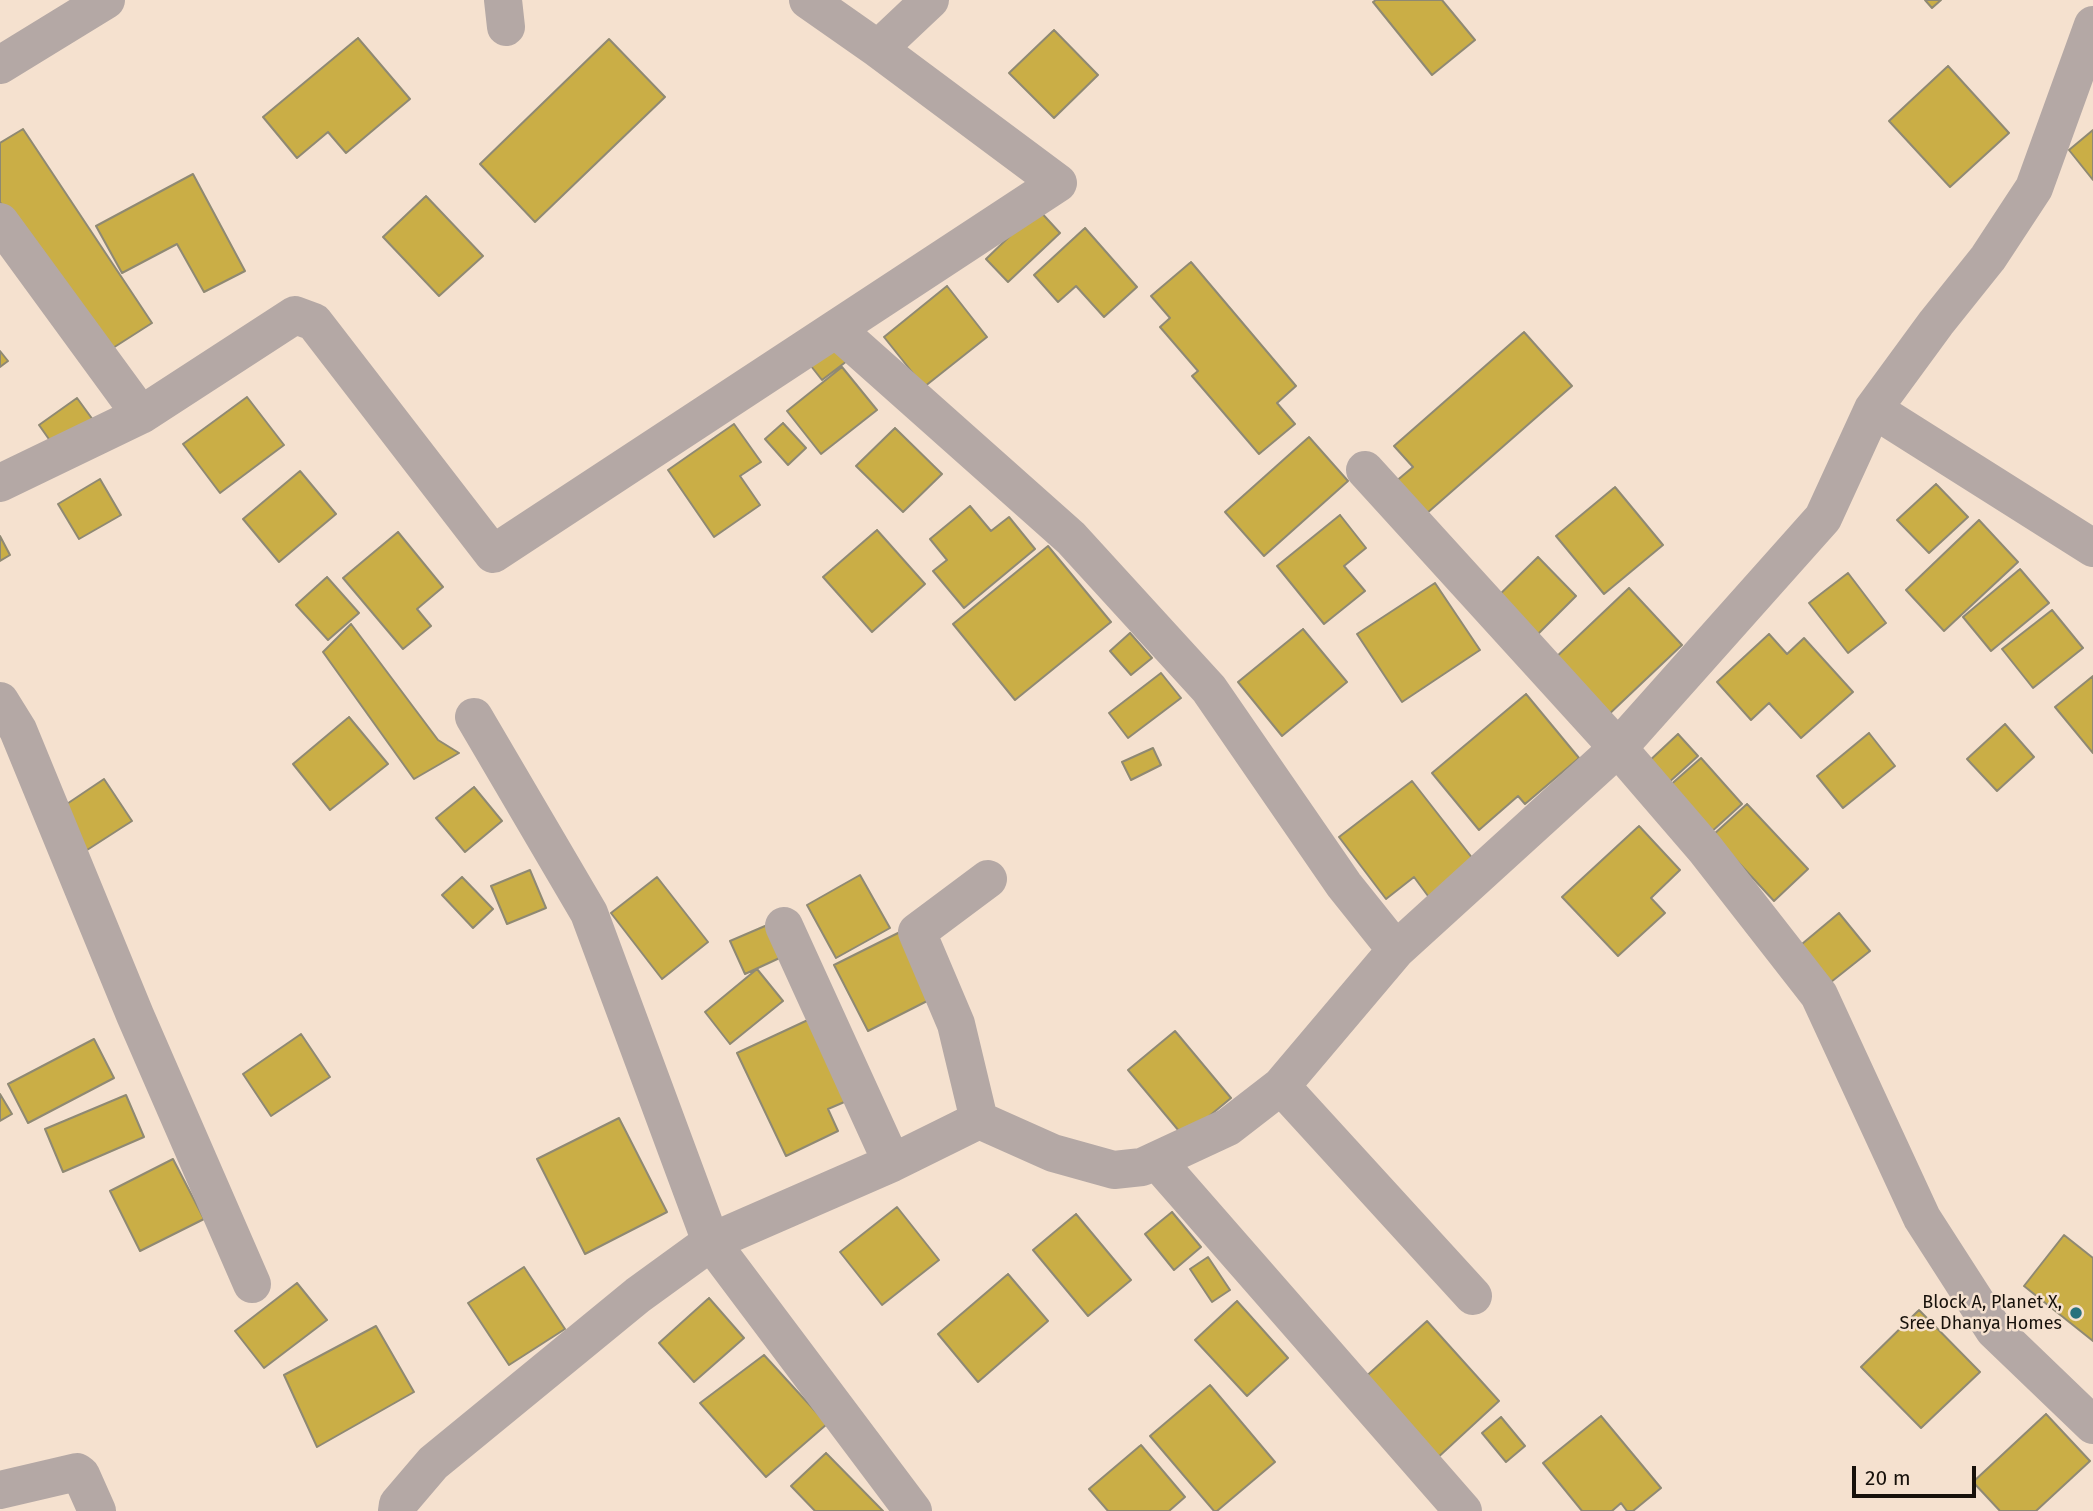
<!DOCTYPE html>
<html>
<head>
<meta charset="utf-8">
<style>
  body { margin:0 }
  #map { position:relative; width:2093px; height:1511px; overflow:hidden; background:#f5e1cf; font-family:"Fira Sans",sans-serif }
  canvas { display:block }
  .scale { position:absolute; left:1852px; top:1466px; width:124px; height:32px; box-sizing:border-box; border:4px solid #17110b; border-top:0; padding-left:9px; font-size:21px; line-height:24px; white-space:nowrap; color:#17110b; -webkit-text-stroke:5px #f5e1cf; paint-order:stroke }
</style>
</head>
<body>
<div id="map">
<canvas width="2093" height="1511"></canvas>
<div class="scale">20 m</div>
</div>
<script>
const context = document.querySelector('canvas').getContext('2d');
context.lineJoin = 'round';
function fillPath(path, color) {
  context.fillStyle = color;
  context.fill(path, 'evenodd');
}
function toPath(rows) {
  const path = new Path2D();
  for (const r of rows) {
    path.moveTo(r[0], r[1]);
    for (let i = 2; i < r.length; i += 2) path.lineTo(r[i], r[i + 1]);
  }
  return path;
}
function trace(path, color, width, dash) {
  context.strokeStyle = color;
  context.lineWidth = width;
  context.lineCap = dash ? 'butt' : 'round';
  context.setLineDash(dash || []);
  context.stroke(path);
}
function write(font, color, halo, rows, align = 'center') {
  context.font = font + ' "Fira Sans",sans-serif';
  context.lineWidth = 5;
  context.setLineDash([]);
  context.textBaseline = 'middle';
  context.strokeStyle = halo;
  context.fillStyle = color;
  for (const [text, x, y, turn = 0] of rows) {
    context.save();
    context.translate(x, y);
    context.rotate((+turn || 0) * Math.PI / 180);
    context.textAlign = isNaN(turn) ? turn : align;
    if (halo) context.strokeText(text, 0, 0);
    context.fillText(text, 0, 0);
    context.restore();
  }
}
const building = toPath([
  [1376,0,1442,0,1475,40,1432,75,1373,2,1376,0],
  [1925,0,1941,0,1932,8,1925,0],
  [1054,30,1098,75,1054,118,1009,73,1054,30],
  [358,38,410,99,346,153,328,132,297,158,263,117,358,38],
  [609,39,665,97,535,222,480,164,609,39],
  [1948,66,2009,133,1950,187,1889,121,1948,66],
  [23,129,152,323,102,355,0,202,0,143,23,129],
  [2093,130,2093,180,2069,150,2093,130],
  [193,174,245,271,204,292,177,244,122,273,96,226,193,174],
  [426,196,483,256,439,296,383,237,426,196],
  [1038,209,1060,233,1008,282,986,259,1038,209],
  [1085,228,1137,287,1104,317,1076,286,1058,302,1034,275,1085,228],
  [1191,262,1296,386,1277,403,1295,424,1259,454,1192,376,1198,371,1160,327,1170,318,1151,296,1191,262],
  [947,286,987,337,924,387,884,337,947,286],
  [1524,332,1572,386,1418,521,1388,488,1413,467,1394,446,1524,332],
  [832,342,847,361,822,380,807,361,832,342],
  [0,351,8,361,0,367,0,351],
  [842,367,877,410,821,454,787,411,842,367],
  [247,397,284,445,220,493,183,444,247,397],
  [77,398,104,435,65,462,39,425,77,398],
  [783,423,806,448,788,465,765,439,783,423],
  [734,424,761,462,740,476,760,505,714,537,668,470,734,424],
  [895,428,942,474,903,512,856,466,895,428],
  [1309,437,1348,481,1264,556,1225,512,1309,437],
  [300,471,336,514,279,562,243,519,300,471],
  [100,479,121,515,79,539,58,504,100,479],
  [1936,484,1968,517,1929,553,1897,520,1936,484],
  [1615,487,1663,545,1604,594,1556,536,1615,487],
  [970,506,991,531,1009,517,1035,549,964,608,933,571,947,560,930,539,970,506],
  [1340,515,1366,548,1344,566,1365,591,1324,624,1277,566,1340,515],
  [1979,520,2018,562,1944,631,1906,590,1979,520],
  [877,530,925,584,872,632,823,577,877,530],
  [398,532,443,587,417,609,431,626,403,649,343,578,398,532],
  [0,536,10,555,0,561,0,536],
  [1048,546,1111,622,1015,700,953,624,1048,546],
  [1538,557,1576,596,1529,643,1490,604,1538,557],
  [2020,569,2049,603,1991,651,1963,617,2020,569],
  [1848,573,1886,623,1848,653,1809,603,1848,573],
  [327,577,359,613,328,640,296,605,327,577],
  [1435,583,1480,650,1402,702,1357,634,1435,583],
  [1629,588,1682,645,1605,718,1552,661,1629,588],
  [2052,610,2083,648,2033,688,2002,649,2052,610],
  [351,624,438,740,459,753,414,779,323,652,351,624],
  [1303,629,1347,682,1282,736,1238,682,1303,629],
  [1130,633,1152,658,1131,675,1110,651,1130,633],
  [1769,634,1787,654,1804,638,1853,692,1801,738,1769,703,1751,720,1717,682,1769,634],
  [1161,673,1181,698,1128,738,1109,713,1161,673],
  [2093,676,2093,753,2055,707,2093,676],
  [1526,694,1579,758,1525,804,1518,796,1479,830,1432,773,1526,694],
  [349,717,388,764,330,810,293,764,349,717],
  [2005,724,2034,757,1997,791,1967,759,2005,724],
  [1869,733,1895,766,1843,808,1817,776,1869,733],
  [1678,734,1698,756,1666,785,1646,764,1678,734],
  [1153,748,1161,765,1131,780,1122,762,1153,748],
  [1701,758,1742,804,1709,834,1667,788,1701,758],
  [104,779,132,821,70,861,43,820,104,779],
  [1412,781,1477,864,1431,900,1414,877,1386,899,1339,837,1412,781],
  [474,787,502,821,465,852,436,818,474,787],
  [1747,804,1808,869,1774,901,1713,835,1747,804],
  [1639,826,1680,870,1651,898,1665,913,1618,956,1562,897,1639,826],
  [530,870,546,908,507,924,491,886,530,870],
  [860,875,890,928,836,958,807,905,860,875],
  [462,877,493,909,473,928,442,895,462,877],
  [657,877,708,942,662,979,611,913,657,877],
  [1839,913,1870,951,1826,986,1796,949,1839,913],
  [772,923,786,955,745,974,730,941,772,923],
  [904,930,937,996,868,1031,834,965,904,930],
  [757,969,783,1001,730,1044,705,1012,757,969],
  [810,1019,849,1100,828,1109,838,1131,786,1156,737,1053,810,1019],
  [1175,1031,1231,1098,1184,1137,1128,1070,1175,1031],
  [301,1034,330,1077,271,1116,243,1074,301,1034],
  [94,1039,114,1078,28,1123,8,1084,94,1039],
  [0,1094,12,1114,0,1121,0,1094],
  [126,1095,144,1137,63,1172,45,1129,126,1095],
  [619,1118,667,1212,585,1254,537,1159,619,1118],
  [173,1159,204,1219,140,1251,110,1191,173,1159],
  [897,1207,939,1260,882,1305,840,1252,897,1207],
  [1172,1212,1201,1247,1174,1270,1145,1234,1172,1212],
  [1076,1214,1131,1280,1088,1316,1033,1250,1076,1214],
  [2064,1235,2093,1258,2093,1341,2024,1286,2064,1235],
  [1208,1257,1230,1290,1212,1302,1190,1269,1208,1257],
  [524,1267,565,1329,509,1365,468,1303,524,1267],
  [1008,1274,1048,1321,978,1382,938,1334,1008,1274],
  [297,1283,327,1320,264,1368,235,1331,297,1283],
  [709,1298,744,1338,694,1382,659,1343,709,1298],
  [1237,1301,1288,1358,1247,1396,1195,1340,1237,1301],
  [1919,1310,1980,1372,1921,1428,1861,1367,1919,1310],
  [1427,1321,1499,1401,1434,1461,1361,1381,1427,1321],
  [376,1326,414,1392,317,1447,284,1375,376,1326],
  [764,1355,827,1424,766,1477,700,1403,764,1355],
  [1210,1385,1275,1462,1217,1511,1214,1511,1150,1436,1210,1385],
  [2046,1414,2090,1461,2036,1511,2000,1511,1973,1482,2046,1414],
  [1601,1416,1661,1488,1633,1511,1627,1511,1621,1503,1612,1511,1582,1511,1543,1463,1601,1416],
  [1501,1417,1525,1446,1506,1462,1482,1433,1501,1417],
  [1141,1445,1185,1497,1169,1511,1108,1511,1089,1489,1141,1445],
  [826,1453,883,1511,815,1511,791,1486,826,1453]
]);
const minor = toPath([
  [503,0,506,27],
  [878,49,930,0],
  [0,65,106,0],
  [0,222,141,415],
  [836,329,1071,538,1209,689,1344,885,1396,950],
  [1873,409,2093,548],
  [1365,470,1618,748,1705,849,1819,995,1922,1218,1994,1330,2093,1425],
  [0,483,141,415,295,315,314,322,493,554,1058,183,878,49,808,0],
  [0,701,18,730,135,1015,252,1284],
  [474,717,589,913,711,1242,913,1511],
  [784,926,892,1163],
  [1281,1086,1473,1296],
  [979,1120,956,1024,917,932,988,879],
  [1157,1161,1463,1511],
  [0,1490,77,1472,81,1475,97,1511],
  [397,1511,398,1504,433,1463,638,1295,711,1242,892,1163,979,1120,1053,1153,1114,1170,1142,1167,1228,1127,1281,1086,1396,950,1618,748,1823,518,1873,409,1936,323,1988,258,2034,188,2093,25]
]);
const markers = [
  [2076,1313,7,"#29717d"]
];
const poiNames = [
  ["Block A, Planet X,",2062,1303],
  ["Sree Dhanya Homes",2062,1324]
];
fillPath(building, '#caae46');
trace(building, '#8f8973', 2);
trace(minor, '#b4a8a5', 38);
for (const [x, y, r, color] of markers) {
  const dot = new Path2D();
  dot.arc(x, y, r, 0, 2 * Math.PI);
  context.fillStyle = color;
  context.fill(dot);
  trace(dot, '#f5e1cf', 2.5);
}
write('18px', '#17110b', '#f5e1cf', poiNames, 'right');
</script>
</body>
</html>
